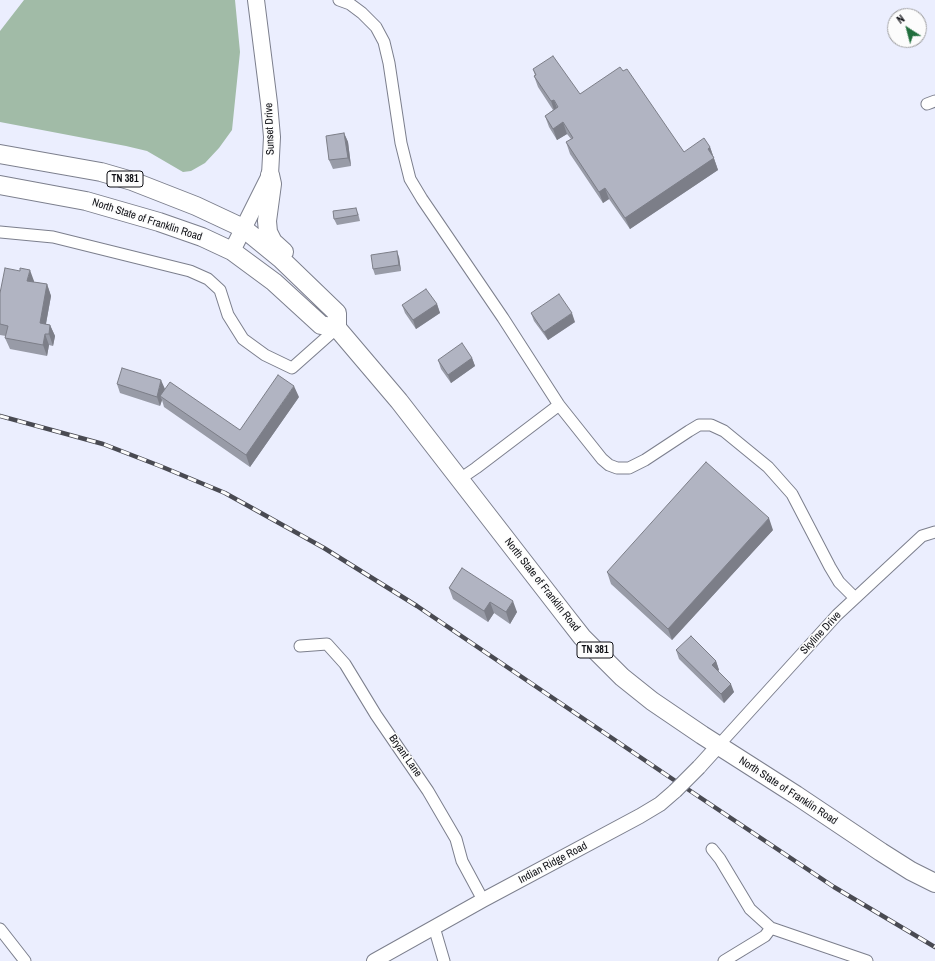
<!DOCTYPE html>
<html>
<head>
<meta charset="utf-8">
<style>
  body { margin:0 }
  #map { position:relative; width:935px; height:961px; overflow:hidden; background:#ebeefe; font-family:"Archivo Narrow",sans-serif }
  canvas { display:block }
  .north { position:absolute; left:887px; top:8px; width:40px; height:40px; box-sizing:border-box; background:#fcfcfc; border:1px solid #9d9d9f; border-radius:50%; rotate:324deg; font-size:11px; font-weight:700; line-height:16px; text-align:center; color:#0e0f14 }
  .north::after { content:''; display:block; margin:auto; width:14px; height:18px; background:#226f3e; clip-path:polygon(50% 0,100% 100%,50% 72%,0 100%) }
</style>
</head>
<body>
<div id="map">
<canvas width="935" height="961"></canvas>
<div class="north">N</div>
</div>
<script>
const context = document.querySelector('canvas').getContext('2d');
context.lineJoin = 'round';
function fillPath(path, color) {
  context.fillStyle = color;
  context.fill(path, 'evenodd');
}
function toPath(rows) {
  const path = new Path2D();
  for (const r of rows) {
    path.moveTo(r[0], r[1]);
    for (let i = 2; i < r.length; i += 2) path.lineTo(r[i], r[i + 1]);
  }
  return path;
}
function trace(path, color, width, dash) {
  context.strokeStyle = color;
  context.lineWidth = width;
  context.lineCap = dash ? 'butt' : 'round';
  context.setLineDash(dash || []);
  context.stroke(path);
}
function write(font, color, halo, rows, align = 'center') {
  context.font = font + ' "Archivo Narrow",sans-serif';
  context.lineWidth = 3;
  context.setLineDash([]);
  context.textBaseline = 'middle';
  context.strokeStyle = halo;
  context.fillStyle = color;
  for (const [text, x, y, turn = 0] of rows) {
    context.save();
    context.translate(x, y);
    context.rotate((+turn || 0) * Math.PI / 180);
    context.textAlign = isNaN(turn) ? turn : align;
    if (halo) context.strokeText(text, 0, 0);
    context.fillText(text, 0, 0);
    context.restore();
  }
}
const forest = toPath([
  [24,0,235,0,240,52,232,130,219,148,205,163,191,171,183,172,147,151,126,146,0,122,0,31]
]);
const minor = toPath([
  [339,0,350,4,362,13,376,27,384,42,389,63,401,143,410,179,422,199,503,318,559,405,602,459,609,465,617,468,629,468,645,460,689,431,699,425,711,425,724,431,768,467,792,494,830,567,839,582,855,598],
  [927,104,935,101],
  [0,232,53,237,190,271,208,279,220,290,228,315,243,339,265,355,292,368,337,328],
  [460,479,476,468,559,405],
  [300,646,327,644,345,664,376,715,428,791,456,839,462,861,483,900],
  [718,746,837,615,922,536,935,532],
  [712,849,720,859,750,909,771,928,867,961],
  [434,927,444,961],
  [0,929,25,961],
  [724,961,765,936,771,928]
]);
const tertiary = toPath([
  [699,767,718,746],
  [374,961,483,900,640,816,660,804,675,791]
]);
const secondary = toPath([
  [232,251,270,175,272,137,269,103,256,0]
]);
const trunk = toPath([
  [0,154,101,172,132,181,196,206,243,228,281,259,337,313,337,328,399,401,564,614,582,637,622,677,652,701,702,735,796,795,881,852,911,871,935,883],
  [270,175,272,184,267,221,268,232,273,242,284,252],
  [0,185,86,201,159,222,202,237,232,251,274,282,321,325,337,328]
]);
const rail = toPath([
  [0,416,103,444,160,466,225,493,324,548,417,606,668,776,834,887,935,947]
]);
const tertiaryBridge = toPath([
  [675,791,699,767]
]);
const wall = toPath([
  [533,69,580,94,623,71,684,152,710,147,718,170,630,229,609,199,603,203,570,154,566,142,571,139,567,134,557,140,549,127,545,116,553,110,538,87,534,76,535,75],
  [344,133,348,142,351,166,333,169,329,160],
  [358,213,360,221,337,225,334,219],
  [399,257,401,271,375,275,373,269],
  [20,271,34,281,34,282,47,284,51,296,46,324,50,325,55,336,53,346,49,345,47,356,10,349,5,338,6,336,0,335,0,293],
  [437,304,440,313,416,329,405,313,402,305],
  [531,313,575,322,548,340,534,321],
  [472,358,475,366,451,383,441,369,438,360],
  [117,384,165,389,164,391,240,430,299,397,250,467,164,407,162,400,160,406,120,393],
  [773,530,672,640,611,584,607,572],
  [462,568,517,612,510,624,494,613,488,622,453,599,449,588],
  [676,650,716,661,719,670,718,671,734,692,724,703,679,659]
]);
const shadedWall = toPath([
  [554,100,558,111,555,113,551,101],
  [563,122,567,134,557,140,553,129],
  [344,133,348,142,351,166,348,158],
  [710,147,718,170,630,229,625,218],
  [605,188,609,199,603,203,599,192],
  [397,251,399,257,401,271,399,265],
  [30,270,34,281,32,292,27,281],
  [47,284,51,296,44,334,40,323],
  [437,304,440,313,416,329,413,320],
  [572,313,575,322,548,340,544,332],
  [50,325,55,336,53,346,49,334],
  [45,334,49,345,47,356,43,345],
  [472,358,475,366,451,383,448,375],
  [161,380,165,389,162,397,160,396,162,400,160,406,157,397],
  [294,386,299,397,250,467,246,455],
  [769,518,773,530,672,640,668,629],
  [513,601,517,612,510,624,506,612],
  [490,602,494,613,488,622,484,611],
  [716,661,719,670,715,674,712,665],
  [731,684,734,692,724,703,721,694]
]);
const building = toPath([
  [553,56,580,94,620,67,623,71,627,69,684,152,704,138,710,147,708,149,714,158,625,218,605,188,599,192,566,142,573,138,563,122,553,129,545,116,558,107,554,100,551,101,534,76,536,75,533,69,553,56],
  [344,133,348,158,329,160,326,136,344,133],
  [356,208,358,215,334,219,333,211,356,208],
  [397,251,399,265,373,269,371,255,397,251],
  [5,268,20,271,20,268,30,270,27,281,47,284,40,323,50,325,49,334,45,334,43,345,5,338,8,326,0,324,0,293,5,268],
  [426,289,437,304,413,320,402,305,426,289],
  [559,294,572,313,544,332,531,313,559,294],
  [462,343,472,358,448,375,438,360,462,343],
  [122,368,161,380,157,397,117,384,122,368],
  [278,375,294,386,246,455,160,396,170,382,240,430,278,375],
  [706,462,769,518,668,629,607,572,706,462],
  [462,568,513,601,506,612,490,602,484,611,449,588,462,568],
  [691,636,716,661,712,665,731,684,721,694,676,650,691,636]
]);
const shields = [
  [125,179,36],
  [595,650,36]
];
const shieldNames = [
  ["TN 381",125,179],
  ["TN 381",595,650]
];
const streetNames = [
  ["Sunset Drive",270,129,-92],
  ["North State of Franklin Road",147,220,18],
  ["North State of Franklin Road",542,585,52],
  ["Skyline Drive",821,633,-47],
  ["Bryant Lane",405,756,55],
  ["North State of Franklin Road",788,791,33],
  ["Indian Ridge Road",553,863,-28]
];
fillPath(forest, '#a1bba7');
trace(minor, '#7c7f8d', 13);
trace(tertiary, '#7c7f8d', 16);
trace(secondary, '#7c7f8d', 18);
trace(trunk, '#7c7f8d', 20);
trace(minor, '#fff', 11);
trace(tertiary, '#fff', 14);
trace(secondary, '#fff', 16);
trace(trunk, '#fff', 18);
trace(rail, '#494a52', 4.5);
trace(rail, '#fcfcfc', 3, [9]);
trace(tertiaryBridge, '#7c7f8d', 16, []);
trace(tertiaryBridge, '#fff', 14);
fillPath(wall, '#989ba7');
fillPath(shadedWall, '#7c7e88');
fillPath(building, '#b1b4c2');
trace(building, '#7c7e88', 1);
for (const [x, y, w] of shields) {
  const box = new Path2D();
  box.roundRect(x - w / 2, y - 8, w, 16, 3);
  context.fillStyle = '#fcfcfc';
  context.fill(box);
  trace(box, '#0e0f14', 1);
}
write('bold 10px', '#0e0f14', null, shieldNames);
write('11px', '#0e0f14', '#fcfcfc', streetNames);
</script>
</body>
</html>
